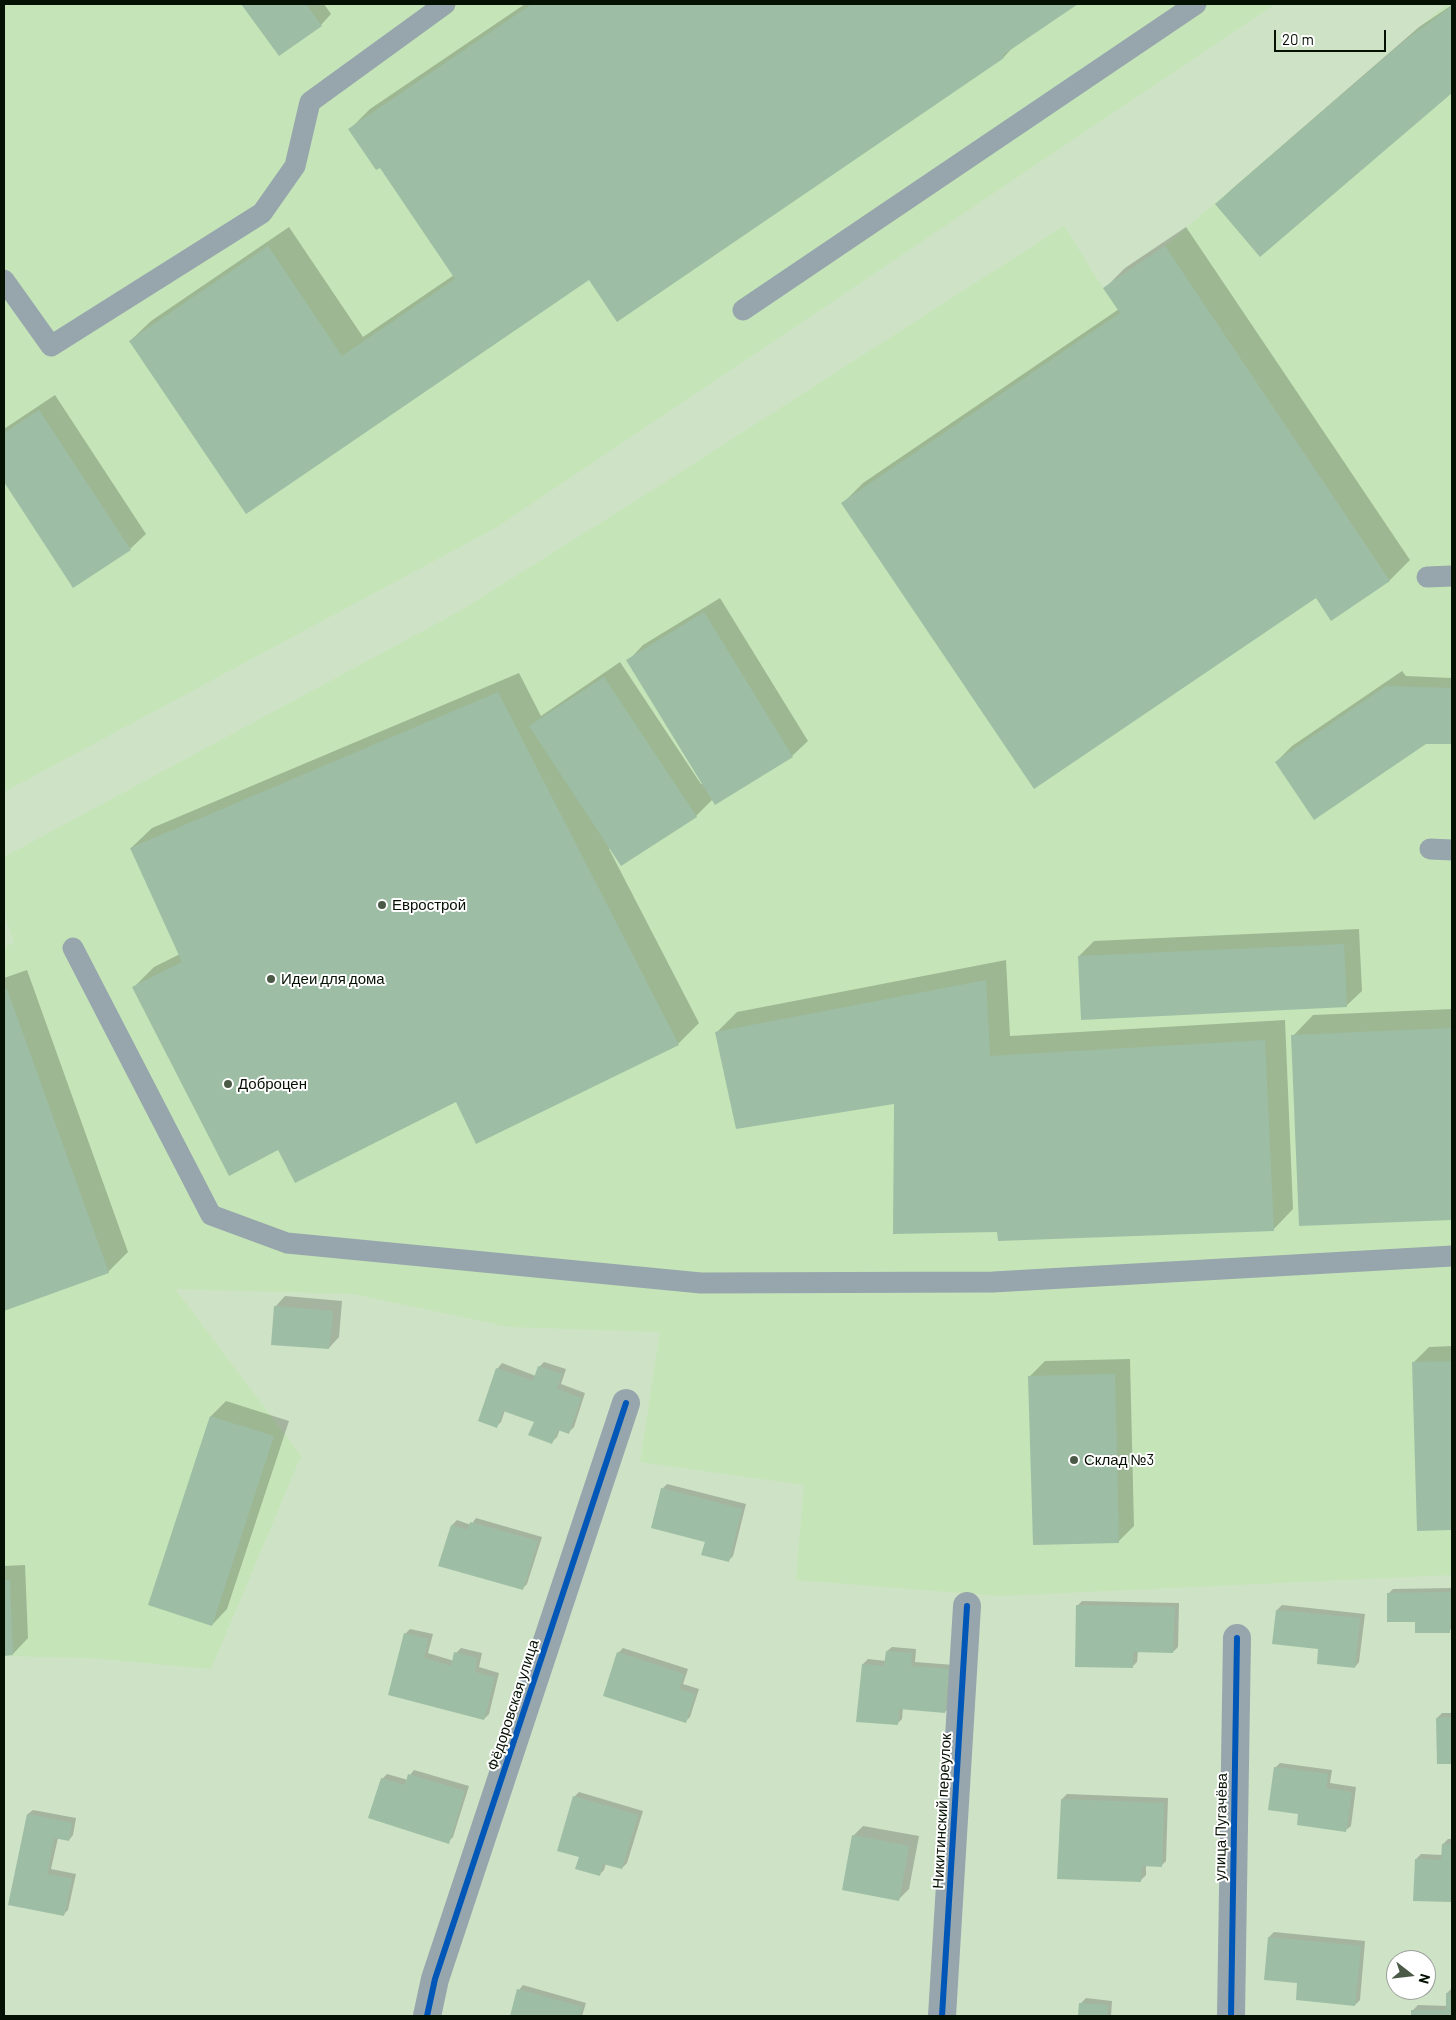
<!DOCTYPE html>
<html>
<head>
<meta charset="utf-8">
<style>
  body { margin:0 }
  #map { position:relative; width:1456px; height:2020px; overflow:hidden; background:#cee2c6; font-family:Barlow,sans-serif }
  canvas { display:block }
  .frame { position:absolute; inset:0; border:5px solid #051102; pointer-events:none }
  .north { position:absolute; left:1386px; top:1950px; width:50px; height:50px; box-sizing:border-box; background:#fff; border:1px solid #9ba09a; border-radius:50%; rotate:106deg; font-size:14px; font-weight:700; line-height:20px; text-align:center; color:#051102 }
  .north::after { content:''; display:block; margin:auto; width:18px; height:22px; background:#4b5a47; clip-path:polygon(50% 0,100% 100%,50% 72%,0 100%) }
  .scale { position:absolute; left:1274px; top:30px; width:112px; height:22px; box-sizing:border-box; border:2px solid #051102; border-top:0; padding-left:6px; font-size:15px; line-height:18px; white-space:nowrap; color:#051102; -webkit-text-stroke:4px #fff; paint-order:stroke }
</style>
</head>
<body>
<div id="map">
<canvas width="1456" height="2020"></canvas>
<div class="frame"></div>
<div class="north">N</div>
<div class="scale">20 m</div>
</div>
<script>
const context = document.querySelector('canvas').getContext('2d');
context.lineJoin = 'round';
function fillPath(path, color) {
  context.fillStyle = color;
  context.fill(path, 'evenodd');
}
function toPath(rows) {
  const path = new Path2D();
  for (const r of rows) {
    path.moveTo(r[0], r[1]);
    for (let i = 2; i < r.length; i += 2) path.lineTo(r[i], r[i + 1]);
  }
  return path;
}
function trace(path, color, width, dash) {
  context.strokeStyle = color;
  context.lineWidth = width;
  context.lineCap = dash ? 'butt' : 'round';
  context.setLineDash(dash || []);
  context.stroke(path);
}
function write(font, color, halo, rows, align = 'center') {
  context.font = font + ' Barlow,sans-serif';
  context.lineWidth = 4;
  context.setLineDash([]);
  context.textBaseline = 'middle';
  context.strokeStyle = halo;
  context.fillStyle = color;
  for (const [text, x, y, turn = 0] of rows) {
    context.save();
    context.translate(x, y);
    context.rotate((+turn || 0) * Math.PI / 180);
    context.textAlign = isNaN(turn) ? turn : align;
    if (halo) context.strokeText(text, 0, 0);
    context.fillText(text, 0, 0);
    context.restore();
  }
}
const built = toPath([
  [4,4,1275,4,497,527,4,792],
  [1447,4,1452,4,1452,1575,1000,1596,796,1580,804,1485,640,1462,660,1332,510,1327,353,1294,175,1289,301,1456,211,1669,91,1658,4,1656,4,947,14,943,4,913,4,857,460,611,656,488,1064,226,1103,288,1165,246]
]);
const shadow = toPath([
  [243,4,324,4,331,14,321,25,279,54],
  [525,4,1076,4,1014,46,1004,57,618,320,589,278,246,512,130,341,151,321,289,227,363,337,454,275,380,166,350,129,370,109],
  [1452,5,1452,91,1260,256,1217,204,1232,189,1419,27],
  [1186,227,1410,560,1390,580,1331,620,1316,597,843,503,863,483,1119,309,1105,288,1125,268],
  [55,395,146,534,130,549,73,586,4,480,4,429],
  [720,598,808,741,792,756,713,799,696,816,609,849,699,1023,678,1044,476,1143,457,1100,279,1149,134,987,154,967,180,954,131,848,152,828,519,673,541,716,620,662,701,784,703,783,628,661,643,645],
  [1402,671,1406,676,1452,678,1452,743,1425,742,1276,762,1292,746],
  [1359,929,1362,991,1346,1006,1079,956,1094,941],
  [1006,960,1010,1036,1285,1020,1293,1209,1273,1230,998,1231,896,1102,717,1032,737,1012],
  [27,970,128,1252,108,1272,4,1310,4,978],
  [1452,1009,1452,1218,1300,1225,1293,1036,1313,1015],
  [285,1296,342,1301,339,1337,329,1348,275,1307],
  [1452,1346,1452,1528,1418,1529,1414,1362,1429,1347],
  [1130,1359,1134,1526,1118,1542,1030,1376,1045,1361],
  [544,1362,566,1369,561,1384,585,1393,574,1427,569,1432,560,1429,557,1437,552,1442,536,1421,505,1410,501,1422,496,1427,480,1420,498,1368,502,1363,536,1376,539,1367],
  [226,1401,289,1421,227,1609,212,1625,211,1416],
  [667,1484,746,1504,733,1556,728,1561,706,1541,662,1489],
  [476,1518,542,1537,527,1584,522,1589,452,1525,457,1520,471,1525],
  [25,1565,28,1638,13,1654,4,1654,4,1566],
  [1452,1588,1452,1628,1449,1631,1416,1621,1388,1594,1393,1589],
  [1082,1601,1179,1603,1178,1647,1173,1652,1138,1651,1137,1662,1132,1667,1077,1606],
  [1282,1605,1365,1614,1359,1662,1355,1667,1320,1648,1277,1610],
  [410,1629,433,1634,428,1653,454,1661,456,1653,461,1648,482,1653,479,1667,499,1673,489,1714,484,1719,390,1694,405,1634],
  [892,1647,916,1649,915,1662,954,1665,950,1707,945,1712,903,1708,902,1719,897,1724,858,1721,863,1664,868,1659,886,1661,887,1651],
  [623,1648,688,1669,683,1684,699,1689,690,1717,685,1722,618,1653],
  [1442,1713,1452,1713,1452,1763,1438,1763,1437,1718],
  [1280,1763,1332,1770,1330,1783,1356,1787,1351,1826,1346,1830,1300,1813,1275,1768],
  [414,1770,469,1786,453,1837,448,1842,382,1779,387,1774,408,1780,410,1775],
  [579,1792,643,1811,627,1863,622,1868,606,1863,604,1870,599,1875,580,1856,574,1797],
  [1067,1794,1168,1798,1166,1861,1161,1866,1146,1865,1146,1875,1141,1880,1062,1799],
  [33,1810,76,1818,73,1835,69,1840,58,1838,51,1869,76,1874,68,1910,63,1915,10,1904,28,1814],
  [863,1826,919,1836,909,1889,898,1900,853,1836],
  [1448,1839,1452,1839,1452,1901,1414,1899,1416,1859,1421,1854,1443,1855,1443,1844],
  [1274,1932,1365,1941,1360,2000,1355,2005,1298,1982,1269,1937],
  [523,1985,586,2003,582,2016,511,2016,519,1990],
  [1452,1988,1452,2016,1413,2016,1413,2010,1418,2005,1448,2006,1447,1993],
  [1086,1998,1112,2001,1111,2016,1079,2016,1081,2003]
]);
const building = toPath([
  [241,4,306,4,322,26,279,56],
  [532,4,1078,4,1003,55,1004,58,617,322,589,280,246,514,129,341,268,246,342,356,455,279,380,168,376,170,348,129],
  [1452,6,1452,93,1260,257,1215,204,1403,42],
  [1165,246,1390,581,1331,621,1316,598,1034,789,841,503,1120,313,1103,288],
  [39,410,131,550,73,588,4,482,4,433],
  [704,612,793,757,715,805,626,660],
  [604,677,697,817,621,866,529,726],
  [1386,686,1452,688,1452,744,1426,744,1314,820,1275,762],
  [498,692,679,1045,476,1144,456,1102,295,1183,278,1150,229,1176,132,987,182,962,130,848],
  [1344,944,1347,1007,1081,1020,1078,956],
  [986,980,990,1056,1265,1040,1274,1231,998,1241,997,1232,893,1234,894,1104,736,1129,715,1032],
  [7,989,109,1273,4,1311,4,990],
  [1452,1028,1452,1220,1299,1226,1291,1035],
  [274,1306,333,1311,329,1349,271,1345],
  [1452,1361,1452,1530,1417,1531,1412,1362],
  [538,1366,562,1374,557,1389,581,1398,569,1434,558,1430,552,1444,528,1435,534,1422,503,1411,497,1428,478,1421,496,1368,533,1381],
  [1115,1374,1119,1543,1033,1545,1028,1376],
  [210,1416,274,1436,212,1626,148,1605],
  [661,1488,742,1509,729,1562,701,1555,705,1542,651,1528],
  [470,1522,538,1541,523,1590,438,1566,451,1525,468,1530],
  [4,1580,10,1580,13,1655,4,1656],
  [1452,1592,1452,1621,1450,1621,1450,1633,1415,1633,1415,1622,1387,1622,1387,1593],
  [1076,1605,1175,1607,1173,1653,1133,1652,1133,1668,1075,1667],
  [1276,1610,1360,1618,1355,1668,1317,1664,1318,1649,1272,1644],
  [404,1633,428,1639,424,1658,451,1666,454,1652,477,1658,475,1672,495,1677,484,1720,388,1695],
  [886,1651,912,1653,911,1666,949,1669,945,1713,899,1709,898,1725,856,1722,862,1664,884,1666],
  [617,1652,684,1674,679,1689,695,1694,686,1723,603,1696],
  [1452,1717,1452,1764,1437,1764,1436,1718],
  [1274,1767,1328,1774,1326,1788,1352,1792,1346,1832,1297,1825,1298,1814,1268,1810],
  [408,1774,465,1791,449,1844,368,1818,381,1778,405,1785],
  [573,1796,638,1815,622,1869,603,1864,600,1876,575,1869,579,1857,557,1851],
  [1061,1799,1164,1803,1162,1867,1142,1866,1141,1882,1057,1879],
  [27,1814,72,1823,69,1841,54,1838,47,1874,72,1879,64,1916,8,1905],
  [852,1835,909,1846,899,1901,842,1890],
  [1442,1844,1452,1844,1452,1902,1413,1901,1415,1859,1441,1860],
  [1268,1937,1361,1946,1355,2006,1296,2000,1297,1983,1264,1980],
  [517,1989,582,2007,580,2016,510,2016],
  [1446,1993,1452,1993,1452,2016,1411,2016,1411,2010,1446,2010],
  [1079,2003,1108,2005,1107,2016,1078,2016]
]);
const lane = toPath([
  [4,280,51,346,262,213,295,166,310,102,445,4],
  [743,310,1196,4],
  [1427,577,1452,576],
  [1430,849,1452,850],
  [73,948,211,1215,287,1243,701,1283,993,1282,1452,1256]
]);
const street = toPath([
  [427,2016,435,1979,626,1403],
  [942,2016,967,1606],
  [1231,2016,1237,1638]
]);
const cycleway = toPath([
  [427,2016,435,1979,626,1403],
  [942,2016,967,1606],
  [1231,2016,1237,1638]
]);
const markers = [
  [382,905,5,"#4b5a47"],
  [271,979,5,"#4b5a47"],
  [228,1084,5,"#4b5a47"],
  [1074,1460,5,"#4b5a47"]
];
const poiNames = [
  ["Еврострой",392,905],
  ["Идеи для дома",281,979],
  ["Доброцен",238,1084],
  ["Склад №3",1084,1460]
];
const streetNames = [
  ["Фёдоровская улица",513,1705,-72],
  ["Никитинский переулок",942,1811,-87],
  ["улица Пугачёва",1221,1827,-89]
];
fillPath(built, '#c5e5b8');
fillPath(shadow, '#0003');
fillPath(building, '#9dbea5');
trace(lane, '#97a6ac', 21);
trace(street, '#97a6ac', 28);
trace(cycleway, '#0057b8', 6);
for (const [x, y, r, color] of markers) {
  const dot = new Path2D();
  dot.arc(x, y, r, 0, 2 * Math.PI);
  context.fillStyle = color;
  context.fill(dot);
  trace(dot, '#fff', 2);
}
write('15px', '#051102', '#fff', poiNames, 'left');
write('15px', '#051102', '#fff', streetNames);
</script>
</body>
</html>
